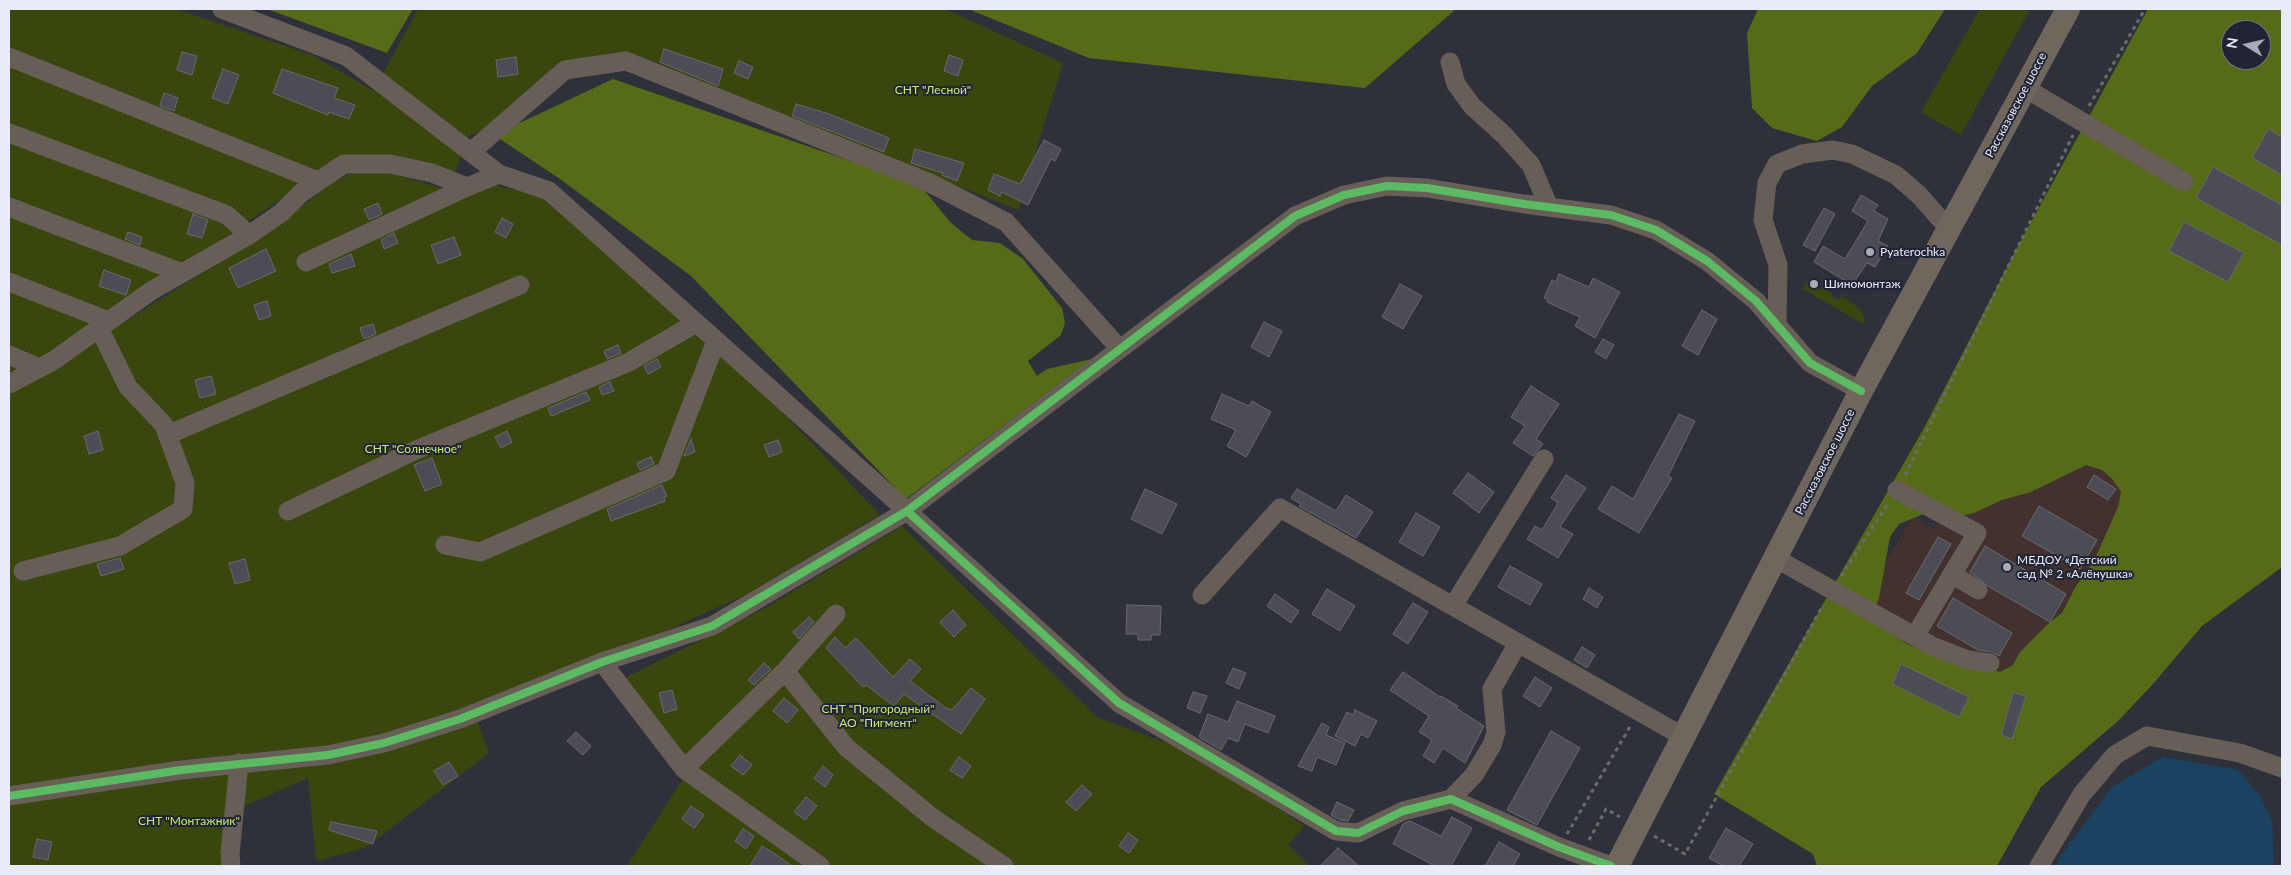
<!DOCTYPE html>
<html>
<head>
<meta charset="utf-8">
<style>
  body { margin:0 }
  #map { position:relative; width:2291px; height:875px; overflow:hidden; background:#2e313a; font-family:Lato,sans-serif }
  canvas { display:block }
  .frame { position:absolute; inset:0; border:10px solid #e9ecf7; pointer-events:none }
  .north { position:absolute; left:2221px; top:20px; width:50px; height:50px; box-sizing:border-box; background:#202434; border:1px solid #707482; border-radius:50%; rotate:279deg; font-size:14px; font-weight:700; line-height:20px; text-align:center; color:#e9ecf7 }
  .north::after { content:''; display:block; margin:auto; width:18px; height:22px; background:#a8abb5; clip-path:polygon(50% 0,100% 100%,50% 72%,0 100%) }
</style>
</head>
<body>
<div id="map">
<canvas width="2291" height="875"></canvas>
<div class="frame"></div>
<div class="north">N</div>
</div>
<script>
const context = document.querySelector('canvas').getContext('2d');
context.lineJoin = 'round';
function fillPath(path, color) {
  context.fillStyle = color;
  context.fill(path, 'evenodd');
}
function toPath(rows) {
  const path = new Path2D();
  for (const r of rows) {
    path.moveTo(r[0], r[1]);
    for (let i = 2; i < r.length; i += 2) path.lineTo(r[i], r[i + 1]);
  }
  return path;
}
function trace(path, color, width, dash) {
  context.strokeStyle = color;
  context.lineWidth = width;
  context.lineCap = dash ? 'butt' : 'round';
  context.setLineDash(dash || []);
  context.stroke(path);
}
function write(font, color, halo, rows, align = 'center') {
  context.font = font + ' Lato,sans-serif';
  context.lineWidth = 4;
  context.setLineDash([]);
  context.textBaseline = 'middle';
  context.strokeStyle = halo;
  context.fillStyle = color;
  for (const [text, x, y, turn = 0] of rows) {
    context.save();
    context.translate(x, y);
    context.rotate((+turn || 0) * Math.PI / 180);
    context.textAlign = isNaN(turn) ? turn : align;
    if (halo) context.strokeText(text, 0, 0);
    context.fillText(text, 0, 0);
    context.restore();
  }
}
const education = toPath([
  [1990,384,2176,492,1918,824,1860,605,1912,517,1934,529,1957,490]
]);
const green = toPath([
  [9,9,176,9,312,55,374,91,418,9,945,9,1063,63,1018,210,790,119,648,59,625,53,558,63,485,129,469,136,455,172,371,154,346,158,324,170,172,273,28,366,9,375],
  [1980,9,2025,9,2029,11,1961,135,1921,112],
  [373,168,448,190,490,184,552,199,703,328,880,515,749,593,596,663,471,704,489,753,365,848,316,861,308,778,235,810,236,866,9,866,9,390,48,370,269,231,328,186,356,170],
  [1806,282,1820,290,1822,287,1832,293,1831,296,1838,300,1841,296,1859,308,1864,316,1865,325,1803,289],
  [902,526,1098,718,1189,751,1240,780,1304,826,1288,845,1309,866,627,866,686,774,615,683,765,608]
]);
const forest = toPath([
  [267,9,413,9,387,53],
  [968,9,1456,9,1365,88,1089,58],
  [1758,9,1945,9,1917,53,1872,86,1842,127,1817,141,1772,128,1752,108,1747,33],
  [2148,9,2282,9,2282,567,2202,626,2153,684,2118,721,2041,787,1997,866,1817,866,1813,854,1714,794,1924,428,2018,246],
  [2231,30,2261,30,2261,60,2231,60],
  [2086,465,2102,470,2113,480,2121,492,2118,507,2094,561,2076,586,2062,613,2050,622,2020,652,2013,665,2000,672,1909,645,1871,620,1879,598,1890,537,1899,524,1931,511,1960,516,1974,513,2002,500,2031,492],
  [1901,664,1915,671,1905,690,1892,684],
  [1930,679,1934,705,1921,698],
  [1955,691,1969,697,1959,717,1946,711],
  [613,79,920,185,951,223,972,240,1000,243,1023,259,1062,308,1065,323,1061,335,1028,361,1037,376,1047,369,1092,359,906,499,691,276,560,179,494,135]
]);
const water = toPath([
  [2163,757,2238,770,2260,796,2272,821,2274,866,2056,866,2062,854,2112,787]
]);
const building = toPath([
  [664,49,723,69,718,86,660,62,664,49],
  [182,52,197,56,192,75,177,70,182,52],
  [949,55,963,60,958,76,944,71,949,55],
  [516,57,518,74,498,77,496,60,516,57],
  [739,61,753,67,748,79,734,73,739,61],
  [223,69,239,75,228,104,212,98,223,69],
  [282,69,338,88,334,98,355,105,349,119,329,112,328,115,273,93,282,69],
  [164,93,178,98,174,111,160,106,164,93],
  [796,104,829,114,889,138,884,152,792,116,796,104],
  [2268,129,2282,137,2282,175,2252,158,2268,129],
  [1044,140,1061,149,1055,161,1051,159,1028,205,1002,192,1000,196,988,190,994,174,1020,184,1044,140],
  [915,149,964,163,957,181,942,175,943,173,911,163,915,149],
  [2213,167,2282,205,2282,245,2196,198,2213,167],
  [1861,195,1878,205,1874,211,1888,219,1878,241,1888,246,1875,267,1867,263,1852,285,1814,262,1823,246,1845,259,1868,221,1852,211,1861,195],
  [378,203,382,214,369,220,364,209,378,203],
  [1824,208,1835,214,1815,251,1803,245,1824,208],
  [193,214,208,220,202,238,187,234,193,214],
  [502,218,513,224,506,238,495,232,502,218],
  [2184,222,2244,253,2228,282,2169,251,2184,222],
  [128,232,142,237,140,245,125,239,128,232],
  [394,233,398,243,384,249,381,240,394,233],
  [454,237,461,255,438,264,431,245,454,237],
  [266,249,276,271,238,288,229,268,266,249],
  [351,254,355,266,332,273,329,264,351,254],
  [104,270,131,280,126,295,99,286,104,270],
  [1559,274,1589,287,1593,278,1620,292,1595,338,1575,326,1580,317,1547,302,1548,299,1544,298,1552,280,1556,282,1559,274],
  [1400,284,1422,296,1403,329,1382,317,1400,284],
  [267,301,271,316,259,320,254,305,267,301],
  [1702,310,1717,319,1698,355,1682,346,1702,310],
  [1264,322,1282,331,1269,357,1251,347,1264,322],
  [373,324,376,334,364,339,360,328,373,324],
  [1603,339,1614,345,1606,359,1595,352,1603,339],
  [618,345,621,353,607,359,604,351,618,345],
  [657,359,661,367,648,374,644,366,657,359],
  [211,376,216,394,200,398,195,380,211,376],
  [610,382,614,391,602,395,599,387,610,382],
  [1531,386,1559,404,1536,439,1543,444,1533,456,1513,443,1525,426,1511,417,1531,386],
  [586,392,590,400,551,416,548,408,586,392],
  [1222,394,1249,406,1252,401,1271,412,1246,457,1227,446,1236,430,1211,419,1222,394],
  [1679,414,1695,421,1668,476,1672,478,1639,533,1598,509,1612,486,1633,499,1679,414],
  [98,431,103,450,89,454,84,436,98,431],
  [507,431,512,442,501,448,495,437,507,431],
  [691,439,695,452,684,456,691,439],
  [778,440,782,452,769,457,764,445,778,440],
  [651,457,654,464,640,470,637,463,651,457],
  [432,458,442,484,425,491,414,465,432,458],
  [1468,473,1494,492,1479,513,1453,493,1468,473],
  [1566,475,1586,488,1560,527,1573,534,1558,558,1527,539,1535,526,1542,530,1558,503,1551,498,1566,475],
  [2094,475,2116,489,2108,500,2087,487,2094,475],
  [662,485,667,496,664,497,665,501,611,521,607,509,662,485],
  [1145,489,1177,504,1162,534,1131,519,1145,489],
  [1297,489,1336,511,1346,495,1373,512,1356,538,1299,506,1301,504,1291,498,1297,489],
  [2039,506,2097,540,2080,569,2022,536,2039,506],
  [1416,513,1440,527,1423,556,1399,542,1416,513],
  [1938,537,1951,544,1919,600,1906,593,1938,537],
  [1985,546,2066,594,2050,622,1988,586,1970,572,1985,546],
  [120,558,124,569,101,576,97,564,120,558],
  [245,559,250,580,235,584,229,563,245,559],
  [1510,566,1542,584,1530,605,1498,587,1510,566],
  [1589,588,1603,597,1597,608,1583,599,1589,588],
  [1327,589,1355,606,1340,631,1312,614,1327,589],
  [1275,594,1299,611,1291,623,1267,606,1275,594],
  [1953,598,2012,633,1999,656,1992,652,1978,650,1937,626,1953,598],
  [1413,603,1428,612,1408,644,1393,634,1413,603],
  [1127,605,1161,606,1160,635,1151,635,1151,640,1138,640,1138,634,1126,634,1127,605],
  [953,610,966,625,954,637,940,622,953,610],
  [809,617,814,622,799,639,793,632,809,617],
  [835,637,845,648,856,638,893,677,910,659,921,669,910,681,946,708,952,710,971,688,985,699,961,734,904,694,894,706,866,685,863,687,826,648,835,637],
  [1582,647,1595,655,1587,668,1574,660,1582,647],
  [764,663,771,669,754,685,748,680,764,663],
  [1901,664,1969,697,1959,717,1892,684,1901,664],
  [1233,668,1246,673,1239,689,1226,683,1233,668],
  [1403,672,1440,697,1441,696,1458,706,1456,708,1484,726,1465,763,1443,748,1434,763,1423,756,1432,740,1419,732,1429,716,1390,690,1403,672],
  [1535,677,1552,688,1540,707,1523,696,1535,677],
  [672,690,677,709,664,713,659,693,672,690],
  [1193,692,1207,696,1200,713,1187,708,1193,692],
  [2013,692,2026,696,2012,739,2001,735,2013,692],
  [784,698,798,710,787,723,773,711,784,698],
  [1237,701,1275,716,1268,733,1245,724,1238,742,1228,738,1221,750,1199,737,1208,714,1228,722,1237,701],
  [1355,710,1377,721,1368,738,1361,734,1355,746,1335,736,1347,712,1353,715,1355,710],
  [1322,723,1329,727,1326,735,1345,743,1336,765,1317,757,1312,771,1298,766,1322,723],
  [1551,731,1580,748,1537,825,1507,810,1551,731],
  [576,732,591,746,583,755,567,741,576,732],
  [740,755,752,765,743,775,731,766,740,755],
  [959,757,971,766,962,778,950,770,959,757],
  [449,762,458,776,443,785,434,771,449,762],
  [823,766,833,775,825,787,814,778,823,766],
  [1082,785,1092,794,1076,811,1066,802,1082,785],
  [806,797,817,806,805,820,794,812,806,797],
  [1337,802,1354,810,1348,821,1340,820,1331,815,1337,802],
  [691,806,704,815,694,828,682,819,691,806],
  [1452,817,1472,828,1451,866,1435,866,1393,844,1403,824,1407,822,1410,821,1441,836,1452,817],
  [331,822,377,831,373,844,329,830,331,822],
  [1726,828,1753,844,1739,866,1723,866,1709,858,1726,828],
  [743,829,754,836,746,849,735,841,743,829],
  [1128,833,1138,840,1129,853,1119,846,1128,833],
  [37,839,52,842,48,860,33,857,37,839],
  [1499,842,1520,854,1513,866,1485,866,1499,842],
  [762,846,772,852,792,866,750,866,762,846],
  [1338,848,1359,866,1320,866,1338,848]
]);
const path = toPath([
  [2089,106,2145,9],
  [1905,475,2073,135],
  [1841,576,1888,504],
  [1567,834,1631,725],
  [1654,836,1685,854,1823,605],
  [1589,840,1606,809,1620,817]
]);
const minor = toPath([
  [222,9,346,56,499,174],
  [9,57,318,181],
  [1450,62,1456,84,1472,106,1504,135,1531,165,1549,207],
  [2025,88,2184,182],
  [9,133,227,215,249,235],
  [471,152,565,70,626,61,930,183,1006,222,1120,349],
  [9,207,182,273],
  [306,262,467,187],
  [9,282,109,321],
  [1777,325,1778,265,1763,220,1767,183,1777,164,1802,154,1833,150,1852,154,1896,175,1919,195,1949,229],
  [9,355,39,368],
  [9,384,53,361,151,291,249,235,281,213,301,193,344,164,390,164,432,173,467,187,499,174,549,191,907,511,712,626,602,662,460,719,384,743,328,755,181,770,9,796],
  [167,435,520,285],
  [1897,490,1977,533,1915,636],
  [288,511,416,450,629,362,696,323],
  [445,545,480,552,666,471,716,341],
  [1775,558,1932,646,1968,660,1990,663],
  [23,571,120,546,183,509,185,483,164,425,128,387,100,330],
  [1952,574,1978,590],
  [1202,595,1280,508,1684,737],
  [1453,606,1544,459],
  [602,662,684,769,820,866],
  [785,671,836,614],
  [684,769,785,671,847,748,933,818,1004,866],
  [1451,799,1474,775,1492,745,1496,732,1492,689,1518,643],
  [231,866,230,854,239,763],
  [1611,866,1559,847,1451,799,1403,811,1358,833,1336,831,1119,703,907,511,1295,216,1344,195,1387,186,1427,188,1524,204,1611,215,1656,230,1707,261,1756,301,1810,363,1861,391],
  [2039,866,2082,794,2115,755,2147,736,2240,753,2282,768]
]);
const major = toPath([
  [1617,866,1861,391,2068,9]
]);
const cycleway = toPath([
  [9,796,181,770,328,755,384,743,460,719,602,662,712,626,907,511],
  [1611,866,1559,847,1451,799,1403,811,1358,833,1336,831,1119,703,907,511,1295,216,1344,195,1387,186,1427,188,1524,204,1611,215,1656,230,1707,261,1756,301,1810,363,1861,391]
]);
const markers = [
  [1870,252,5,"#a8abb5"],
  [1814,284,5,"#a8abb5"],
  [2007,567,5,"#a8abb5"]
];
const parkNames = [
  ["СНТ \"Лесной\"",933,90],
  ["СНТ \"Солнечное\"",413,449],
  ["СНТ \"Пригородный\"",878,709],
  ["АО \"Пигмент\"",878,723],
  ["СНТ \"Монтажник\"",189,821]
];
const streetNames = [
  ["Рассказовское шоссе",2016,105,-62],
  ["Рассказовское шоссе",1825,462,-63]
];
const poiNames = [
  ["Pyaterochka",1880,252],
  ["Шиномонтаж",1824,284],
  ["МБДОУ «Детский",2017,560],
  ["сад № 2 «Алёнушка»",2017,574]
];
fillPath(education, '#42312e');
fillPath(green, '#39470e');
fillPath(forest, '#566b17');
fillPath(water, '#1a4361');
fillPath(building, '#4c4c54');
trace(building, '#686970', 1);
trace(path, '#6e6a68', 3, [4, 4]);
trace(minor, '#665e57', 19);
trace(major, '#6f675e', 24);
trace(cycleway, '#5cba63', 8);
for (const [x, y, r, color] of markers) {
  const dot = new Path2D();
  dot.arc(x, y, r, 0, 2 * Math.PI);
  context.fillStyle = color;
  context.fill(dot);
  trace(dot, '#202434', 2);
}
write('12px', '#c8ec75', '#202434', parkNames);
write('12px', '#e9ecf7', '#202434', streetNames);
write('12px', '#e9ecf7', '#202434', poiNames, 'left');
</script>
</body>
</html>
